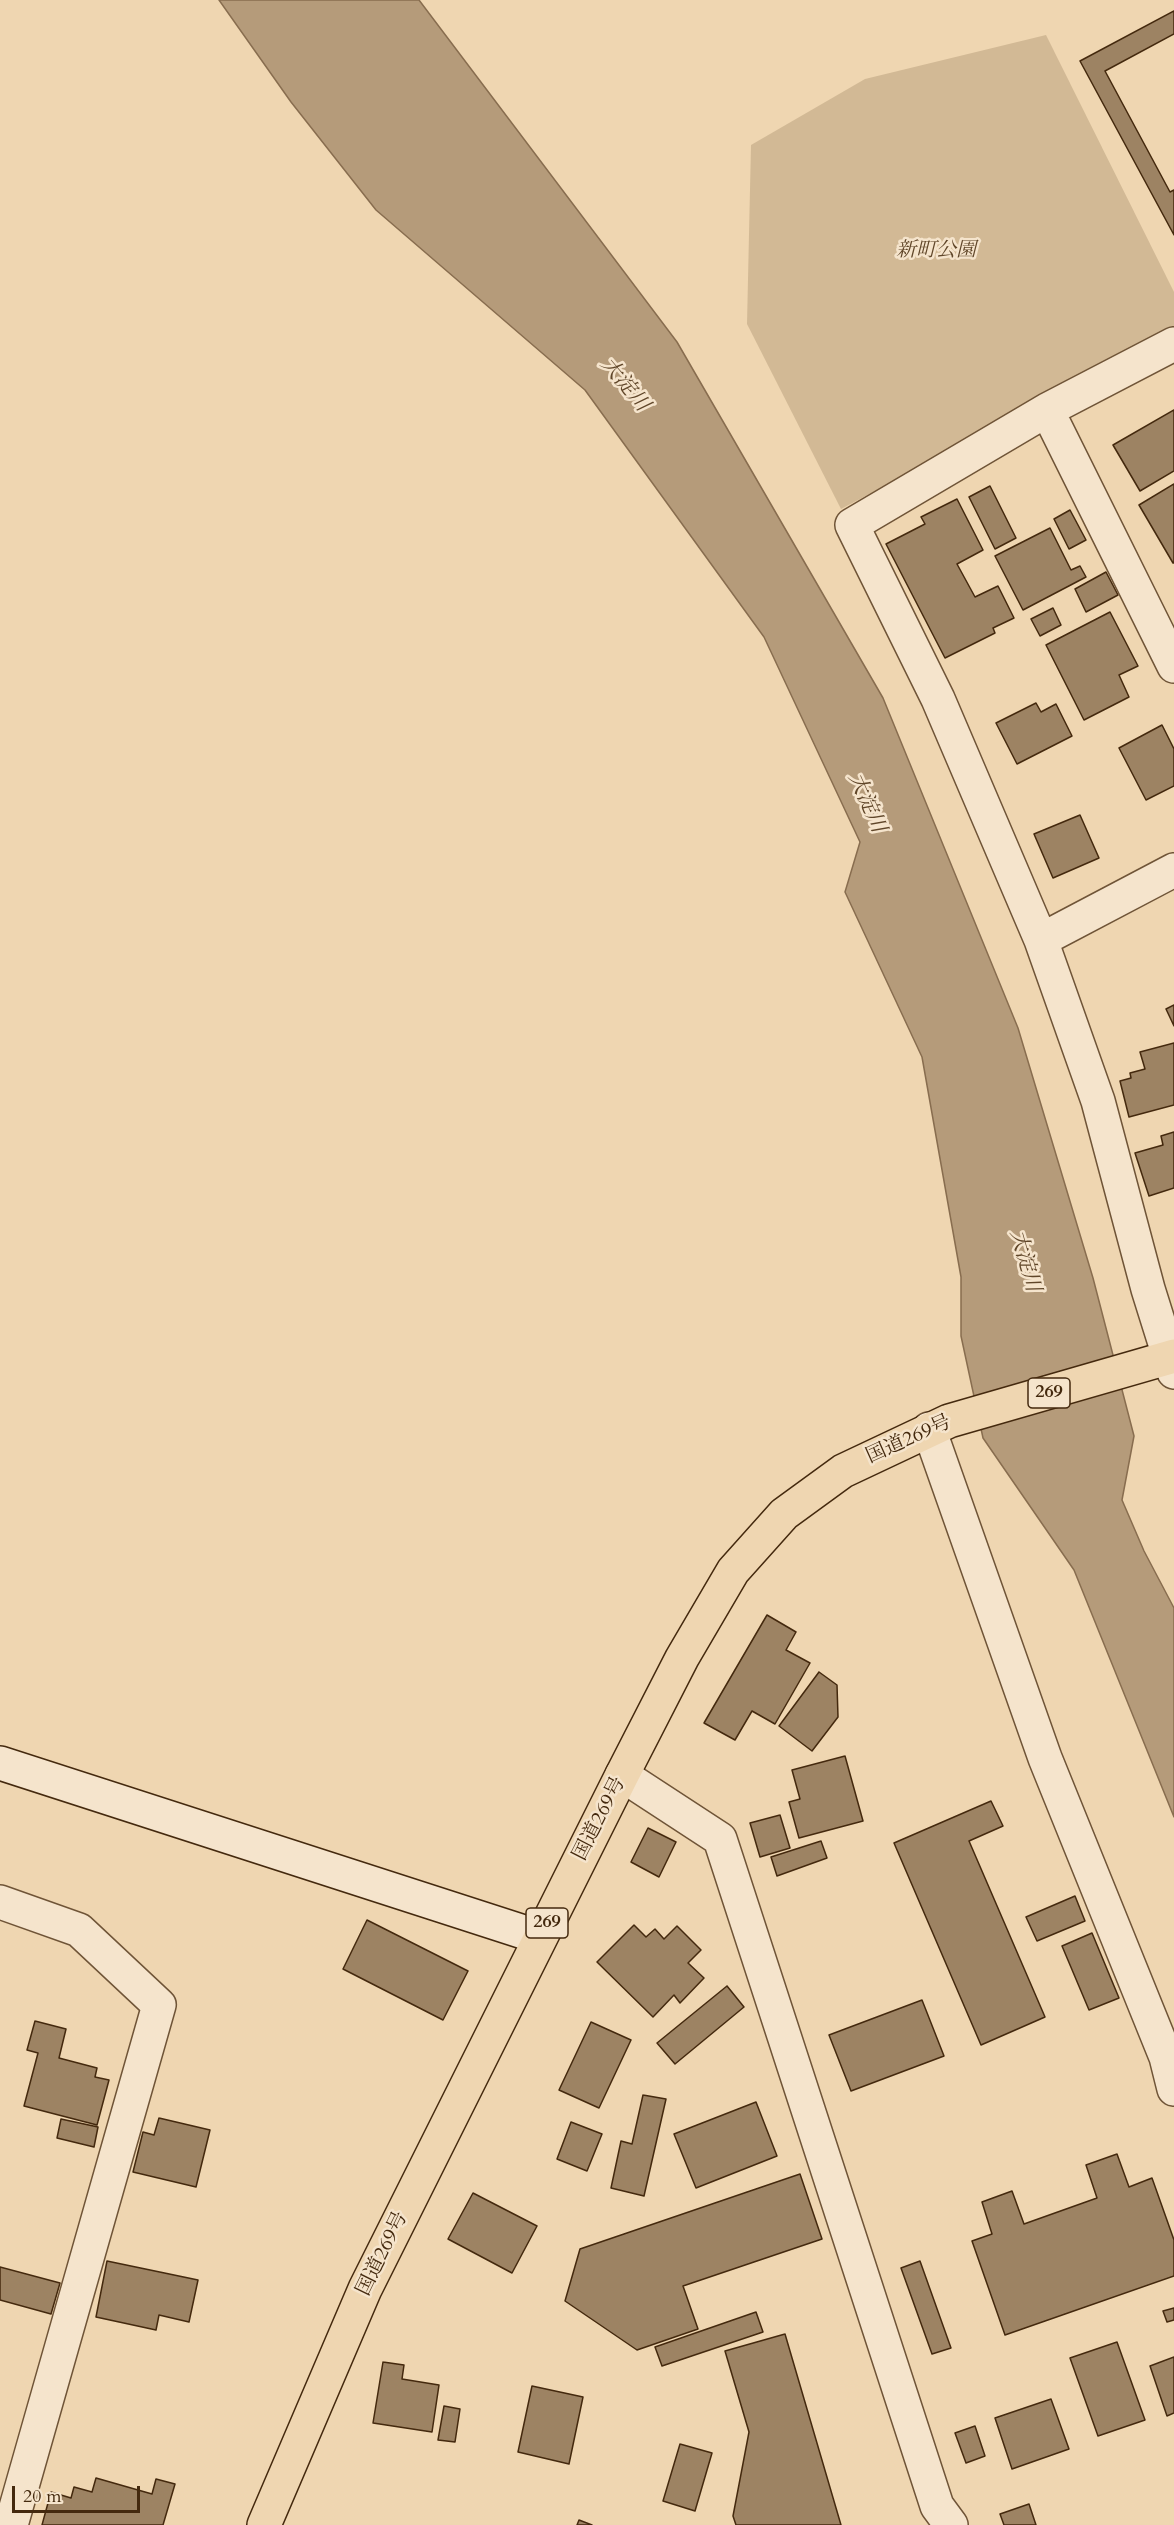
<!DOCTYPE html>
<html>
<head>
<meta charset="utf-8">
<style>
  body { margin:0 }
  #map { position:relative; width:1174px; height:2525px; overflow:hidden; background:#efd6b1; font-family:Cardo,serif }
  canvas { display:block }
  .scale { position:absolute; left:12px; top:2486px; width:128px; height:27px; box-sizing:border-box; border:3px solid #44290e; border-top:0; padding-left:8px; font-size:18px; line-height:21px; white-space:nowrap; color:#44290e; -webkit-text-stroke:4px #f5e4cc; paint-order:stroke }
</style>
</head>
<body>
<div id="map">
<canvas width="1174" height="2525"></canvas>
<div class="scale">20 m</div>
</div>
<script>
const context = document.querySelector('canvas').getContext('2d');
context.lineJoin = 'round';
function fillPath(path, color) {
  context.fillStyle = color;
  context.fill(path, 'evenodd');
}
function toPath(rows) {
  const path = new Path2D();
  for (const r of rows) {
    path.moveTo(r[0], r[1]);
    for (let i = 2; i < r.length; i += 2) path.lineTo(r[i], r[i + 1]);
  }
  return path;
}
function trace(path, color, width, dash) {
  context.strokeStyle = color;
  context.lineWidth = width;
  context.lineCap = dash ? 'butt' : 'round';
  context.setLineDash(dash || []);
  context.stroke(path);
}
function write(font, color, halo, rows, align = 'center') {
  context.font = font + ' Cardo,"Noto Serif JP",serif';
  context.lineWidth = 5;
  context.setLineDash([]);
  context.textBaseline = 'middle';
  context.strokeStyle = halo;
  context.fillStyle = color;
  for (const [text, x, y, turn = 0] of rows) {
    context.save();
    context.translate(x, y);
    context.rotate((+turn || 0) * Math.PI / 180);
    context.textAlign = isNaN(turn) ? turn : align;
    if (halo) context.strokeText(text, 0, 0);
    context.fillText(text, 0, 0);
    context.restore();
  }
}
const green = toPath([
  [1046,35,1174,292,1174,332,841,509,747,324,751,145,865,79]
]);
const water = toPath([
  [219,0,419,0,677,342,883,698,1018,1028,1093,1278,1134,1436,1122,1500,1144,1551,1174,1608,1174,1817,1074,1570,983,1438,961,1336,961,1277,922,1057,845,892,860,842,764,637,585,390,376,210,291,102,219,0]
]);
const building = toPath([
  [1174,11,1174,34,1105,71,1170,192,1174,190,1174,235,1080,61,1174,11],
  [1174,410,1174,471,1140,491,1113,445,1174,410],
  [1174,484,1174,563,1173,563,1139,505,1174,484],
  [990,486,1016,538,995,549,969,497,990,486],
  [957,499,983,550,957,564,975,597,998,586,1014,618,993,628,995,633,945,658,886,544,925,524,921,517,957,499],
  [1070,510,1086,540,1069,549,1054,519,1070,510],
  [1050,528,1071,570,1080,566,1086,577,1023,610,995,556,1050,528],
  [1106,572,1118,595,1086,612,1075,589,1106,572],
  [1053,608,1061,625,1040,636,1031,619,1053,608],
  [1110,612,1138,666,1119,675,1129,697,1084,720,1046,645,1110,612],
  [1036,703,1041,712,1056,704,1072,736,1017,764,996,723,1036,703],
  [1162,725,1174,749,1174,786,1146,800,1119,748,1162,725],
  [1080,815,1099,858,1053,878,1034,834,1080,815],
  [1174,1005,1174,1026,1166,1009,1174,1005],
  [1174,1043,1174,1105,1129,1117,1120,1081,1131,1078,1130,1073,1145,1069,1140,1052,1174,1043],
  [1174,1132,1174,1188,1149,1196,1135,1153,1163,1145,1161,1136,1174,1132],
  [767,1615,796,1632,786,1650,810,1663,775,1724,752,1711,735,1740,704,1723,767,1615],
  [819,1672,837,1685,838,1717,812,1751,779,1726,819,1672],
  [845,1756,863,1821,799,1838,789,1802,800,1799,792,1770,845,1756],
  [991,1801,1003,1826,969,1841,1045,2017,981,2045,894,1843,991,1801],
  [780,1815,790,1848,760,1857,750,1823,780,1815],
  [648,1828,676,1842,659,1877,631,1862,648,1828],
  [821,1841,827,1858,777,1876,771,1857,821,1841],
  [1075,1896,1085,1921,1037,1941,1026,1917,1075,1896],
  [367,1920,468,1971,443,2020,343,1969,367,1920],
  [634,1925,646,1937,655,1929,664,1939,677,1926,701,1950,688,1963,704,1978,680,2003,674,1995,653,2017,597,1962,634,1925],
  [1092,1933,1119,1998,1089,2010,1062,1946,1092,1933],
  [727,1986,744,2007,675,2064,657,2043,727,1986],
  [922,2000,944,2056,851,2091,829,2035,922,2000],
  [35,2021,66,2029,59,2058,97,2068,95,2077,109,2080,97,2125,24,2106,38,2053,27,2050,35,2021],
  [591,2022,631,2040,599,2108,559,2090,591,2022],
  [643,2095,666,2099,644,2196,611,2188,621,2141,632,2144,643,2095],
  [756,2102,777,2156,696,2188,674,2134,756,2102],
  [159,2118,210,2130,196,2187,133,2172,143,2132,154,2135,159,2118],
  [61,2119,98,2127,94,2147,57,2138,61,2119],
  [571,2122,602,2134,587,2171,557,2159,571,2122],
  [1117,2154,1129,2187,1152,2178,1174,2240,1174,2276,1005,2335,972,2241,992,2234,982,2202,1012,2191,1024,2224,1097,2198,1086,2165,1117,2154],
  [800,2174,822,2239,683,2286,698,2329,637,2350,565,2301,580,2249,800,2174],
  [473,2193,537,2226,512,2273,448,2239,473,2193],
  [107,2261,198,2280,189,2322,159,2315,156,2330,96,2317,107,2261],
  [920,2261,951,2348,932,2354,901,2268,920,2261],
  [0,2267,60,2283,51,2314,0,2300,0,2267],
  [1174,2308,1174,2320,1167,2322,1163,2311,1174,2308],
  [756,2312,763,2332,662,2366,655,2347,756,2312],
  [785,2334,841,2525,736,2525,733,2516,749,2432,725,2351,785,2334],
  [1117,2342,1145,2420,1098,2436,1070,2358,1117,2342],
  [1174,2357,1174,2413,1167,2416,1150,2366,1174,2357],
  [383,2362,404,2365,402,2379,439,2385,432,2432,373,2423,383,2362],
  [532,2386,583,2397,569,2464,518,2452,532,2386],
  [1051,2399,1069,2449,1012,2469,995,2418,1051,2399],
  [444,2406,460,2409,455,2442,438,2440,444,2406],
  [975,2426,985,2456,966,2463,955,2433,975,2426],
  [680,2444,712,2453,695,2511,663,2501,680,2444],
  [96,2478,152,2494,156,2479,175,2484,163,2525,42,2525,51,2492,71,2498,74,2487,92,2492,96,2478],
  [1029,2504,1036,2525,1004,2525,1000,2514,1029,2504],
  [579,2520,592,2525,577,2525,579,2520]
]);
const street = toPath([
  [1174,344,1047,410,852,525,938,699,1041,940,1098,1101,1148,1289,1174,1372],
  [1047,410,1174,666],
  [1041,940,1174,870],
  [929,1429,1045,1758,1166,2057,1174,2089],
  [622,1775,720,1839,937,2506,951,2525],
  [0,1902,79,1930,159,2005,11,2525]
]);
const secondary = toPath([
  [0,1763,539,1937]
]);
const highway = toPath([
  [264,2525,365,2289,622,1775,682,1658,733,1571,784,1514,843,1471,949,1421,1174,1356]
]);
const shields = [
  [1049,1393,42],
  [547,1923,42]
];
const shieldNames = [
  ["269",1049,1393],
  ["269",547,1923]
];
const parkNames = [
  ["新町公園",936,251]
];
const streetNames = [
  ["国道269号",909,1440,-24],
  ["国道269号",600,1819,-63],
  ["国道269号",383,2254,-64]
];
const waterNames = [
  ["大淀川",624,385,50],
  ["大淀川",866,803,66],
  ["大淀川",1024,1261,74]
];
fillPath(green, '#d2b995');
fillPath(water, '#b59b7a');
trace(water, '#886d4f', 1.5);
fillPath(building, '#9d8363');
trace(building, '#44290e', 1.5);
trace(street, '#6f5437', 36);
trace(secondary, '#44290e', 36);
trace(highway, '#44290e', 36);
trace(street, '#f5e4cc', 33);
trace(secondary, '#f5e4cc', 33);
trace(highway, '#efd6b1', 33);
for (const [x, y, w] of shields) {
  const box = new Path2D();
  box.roundRect(x - w / 2, y - 15, w, 30, 4.5);
  context.fillStyle = '#f5e4cc';
  context.fill(box);
  trace(box, '#44290e', 1.5);
}
write('bold 18px', '#44290e', null, shieldNames);
write('italic 20px', '#604629', '#f5e4cc', parkNames);
write('20px', '#44290e', '#f5e4cc', streetNames);
write('italic 21px', '#604629', '#f5e4cc', waterNames);
</script>
</body>
</html>
